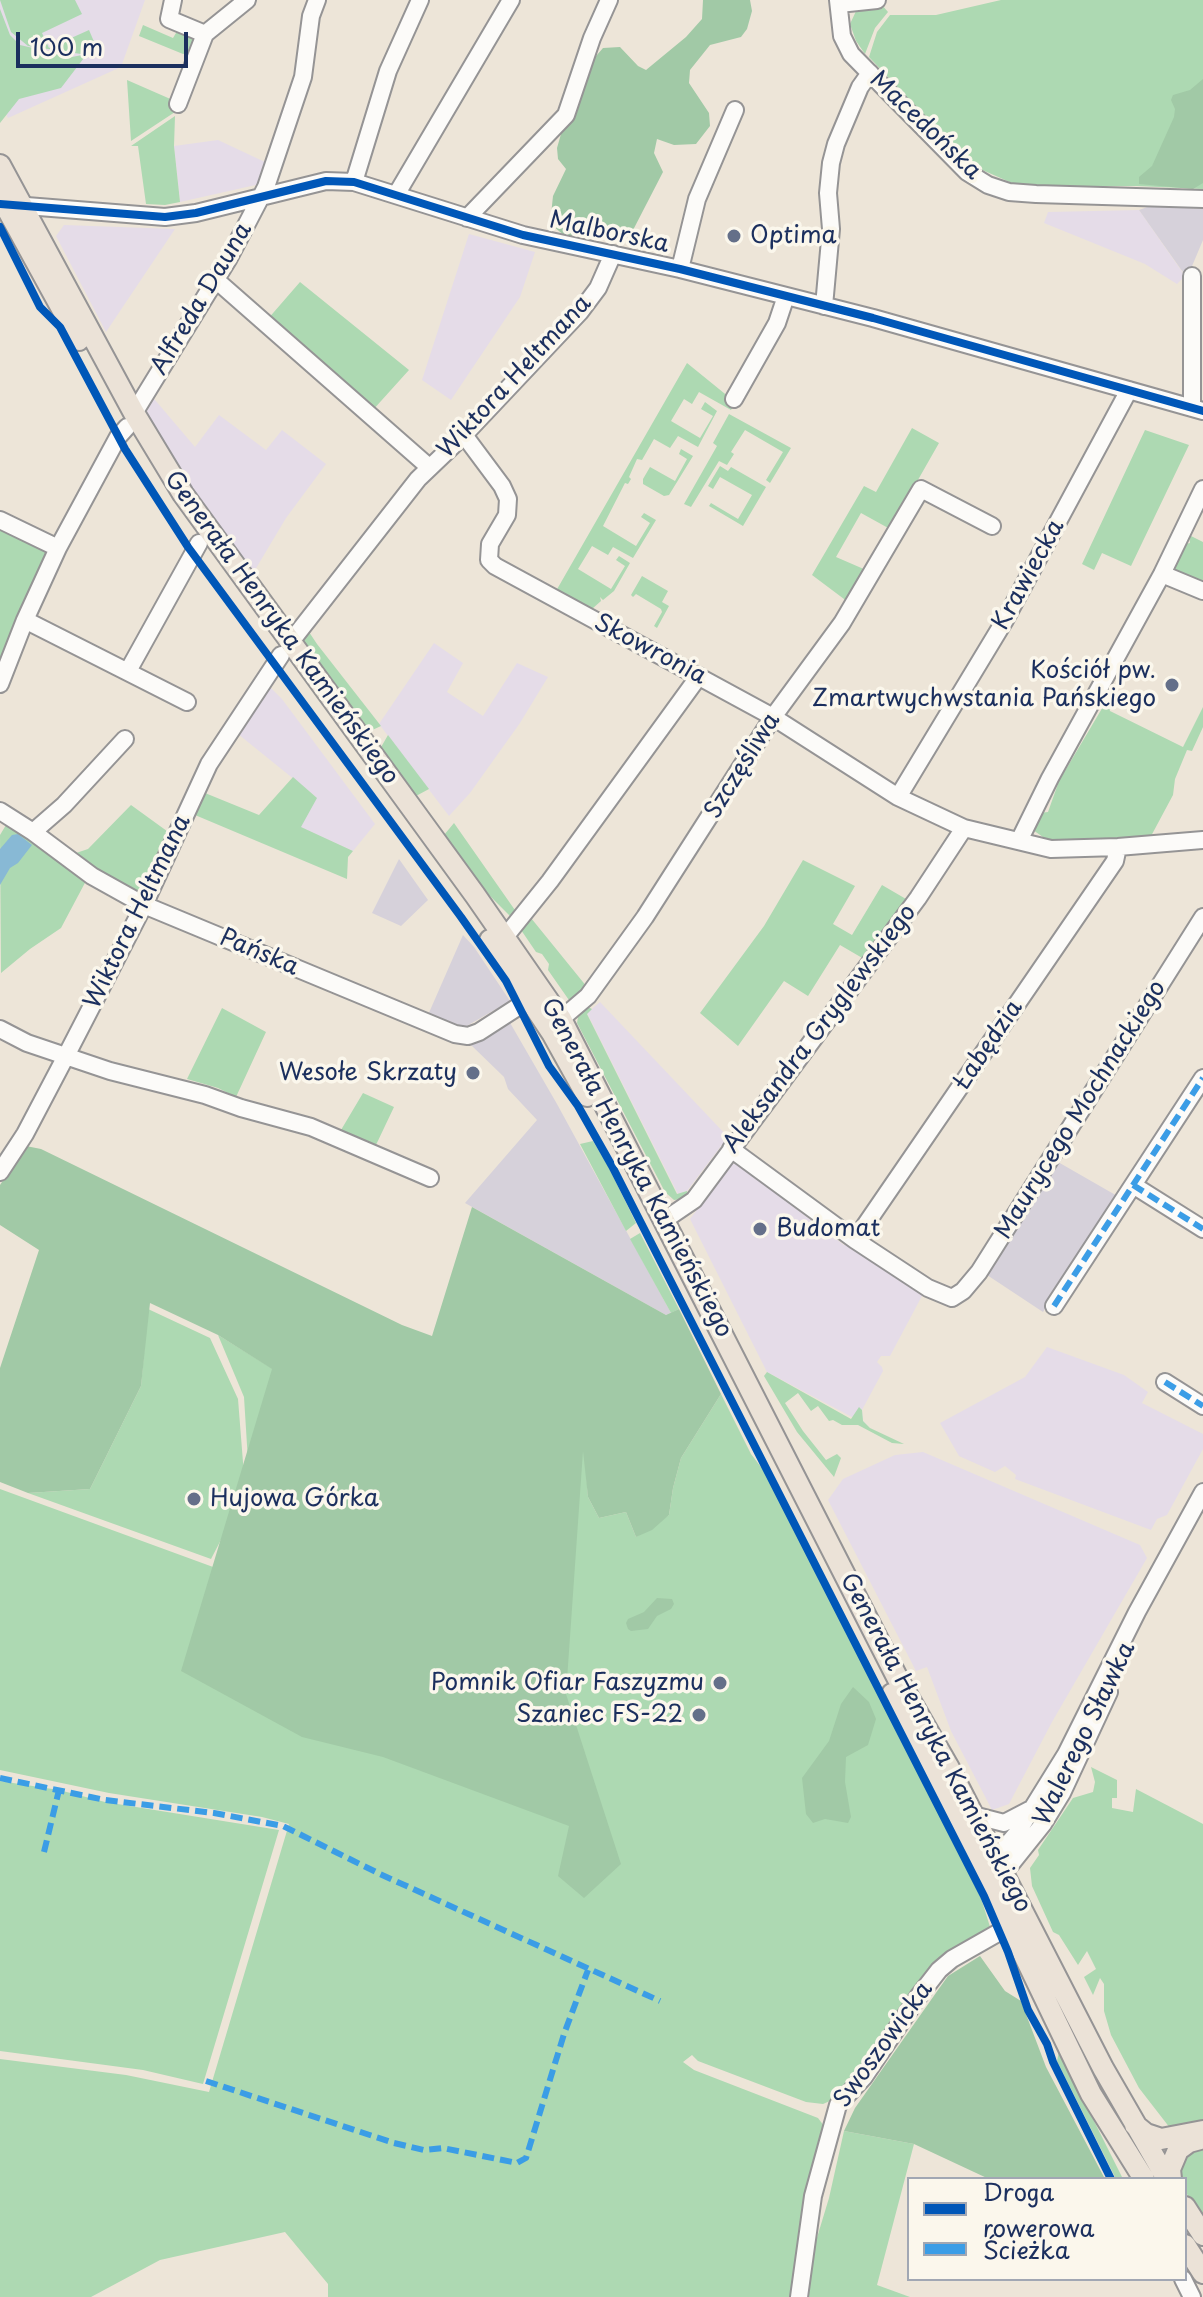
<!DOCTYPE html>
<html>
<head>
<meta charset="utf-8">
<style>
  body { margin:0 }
  #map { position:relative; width:1203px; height:2297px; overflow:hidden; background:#ede5d8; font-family:"Playpen Sans",sans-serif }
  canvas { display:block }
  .legend { position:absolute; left:907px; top:2177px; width:280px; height:104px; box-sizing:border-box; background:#fbf7ec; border:2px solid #a1a7b3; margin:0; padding:10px 14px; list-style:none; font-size:24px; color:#1b2f5e }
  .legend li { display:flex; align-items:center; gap:16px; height:40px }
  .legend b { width:40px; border:2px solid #a1a7b3 }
  .scale { position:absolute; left:16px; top:32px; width:172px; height:36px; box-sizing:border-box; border:4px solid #1b2f5e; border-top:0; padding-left:10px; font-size:24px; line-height:28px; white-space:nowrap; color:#1b2f5e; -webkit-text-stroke:6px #fbf7ec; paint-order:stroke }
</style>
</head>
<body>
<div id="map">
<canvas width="1203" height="2297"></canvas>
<ul class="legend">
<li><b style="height:10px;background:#0057b8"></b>Droga rowerowa</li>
<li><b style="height:10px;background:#3b9de6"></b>Ścieżka</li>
</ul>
<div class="scale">100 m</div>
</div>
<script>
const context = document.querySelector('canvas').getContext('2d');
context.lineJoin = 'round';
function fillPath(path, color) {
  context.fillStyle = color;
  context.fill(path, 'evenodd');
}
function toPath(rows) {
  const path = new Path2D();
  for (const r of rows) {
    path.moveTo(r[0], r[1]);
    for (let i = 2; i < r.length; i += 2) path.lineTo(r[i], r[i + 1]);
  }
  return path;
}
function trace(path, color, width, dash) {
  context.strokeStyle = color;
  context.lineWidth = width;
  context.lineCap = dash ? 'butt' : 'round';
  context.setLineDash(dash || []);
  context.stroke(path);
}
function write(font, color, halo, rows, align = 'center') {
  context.font = font + ' "Playpen Sans",sans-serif';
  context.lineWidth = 7;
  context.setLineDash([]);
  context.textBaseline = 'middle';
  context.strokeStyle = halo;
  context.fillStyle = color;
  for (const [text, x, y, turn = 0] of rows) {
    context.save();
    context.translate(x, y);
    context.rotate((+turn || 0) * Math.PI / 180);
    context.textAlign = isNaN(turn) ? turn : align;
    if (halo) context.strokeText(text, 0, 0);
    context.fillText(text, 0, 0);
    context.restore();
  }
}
const built = toPath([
  [0,0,145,0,121,67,8,118,0,101],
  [218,140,267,163,260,184,180,202,174,146],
  [1139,210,1185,276,1177,284,1145,264,1044,223,1048,212],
  [64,225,175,229,106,332,56,236],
  [469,234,535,252,520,297,451,400,422,380],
  [150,394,195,447,219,415,266,450,282,430,326,464,286,518,252,575,183,475,143,409],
  [434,643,463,663,447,692,483,716,517,663,548,677,520,723,470,793,449,816,379,724],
  [270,687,282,699,375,824,353,851,300,827,316,797,238,734],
  [600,1002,728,1137,687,1191,678,1194,587,1013],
  [732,1164,737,1164,844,1245,846,1244,923,1294,890,1356,881,1356,877,1362,882,1367,883,1371,862,1410,863,1421,867,1425,767,1372,690,1219],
  [1047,1347,1124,1375,1148,1392,1142,1403,1203,1434,1203,1449,1167,1515,1157,1519,1151,1530,1015,1479,1016,1475,1005,1466,995,1472,959,1456,940,1423,1025,1377],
  [923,1452,1140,1545,1147,1558,1052,1722,1009,1804,992,1810,951,1731,927,1667,916,1671,828,1500,843,1479,895,1455]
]);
const industrial = toPath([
  [1153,205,1203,209,1203,240,1187,278,1139,210],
  [399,859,428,900,401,926,372,913],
  [463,935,474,947,510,1001,465,1027,428,1015],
  [509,1021,557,1104,671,1313,666,1315,465,1203,537,1120,508,1089,504,1077,471,1045],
  [1058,1162,1119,1197,1043,1312,984,1273]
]);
const green = toPath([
  [0,0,75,0,82,14,42,33,49,48,89,30,95,44,81,54,28,46,11,32],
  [1001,0,1203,0,1203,189,1137,186,1021,187,971,165,869,57,877,32,890,15,936,15],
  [882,5,888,12,875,28,865,54,856,41,850,24,857,9],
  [0,9,10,35,20,45,72,57,87,54,61,88,19,99,0,123],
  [143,25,173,38,179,28,196,39,191,52,183,54,139,36],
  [127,80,175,101,175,112,131,141],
  [175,116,174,146,180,202,165,205,146,204,138,146,131,146],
  [300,282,409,370,372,411,267,320],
  [687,363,735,402,731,410,699,392,692,404,684,399,671,421,700,438,713,416,701,409,705,402,717,411,698,447,678,436,670,448,654,439,642,460,637,459,629,477,631,479,628,484,625,483,603,526,636,546,650,523,641,517,644,513,656,520,633,558,613,547,608,555,592,546,578,569,611,589,625,566,616,560,619,556,630,563,614,591,603,600,600,597,601,601,592,609,583,606,556,591],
  [729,414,791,448,770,483,766,480,783,452,745,430,731,452,734,454,727,465,719,461,691,507,684,504,717,446,713,443],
  [912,428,939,443,890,529,861,513,836,557,866,570,848,602,812,575,864,486,876,492],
  [1145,430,1189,445,1131,566,1102,553,1094,570,1082,564],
  [681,449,693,456,669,495,664,496,643,484,643,479,650,467,675,481,687,459,679,454],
  [720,466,728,471,731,467,766,487,743,526,709,506,711,503,738,519,752,495,720,477,713,489,708,486],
  [0,528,45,550,48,557,0,663],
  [1189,535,1203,542,1203,586,1171,571,1185,544,1190,543],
  [642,576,668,591,662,602,669,606,657,628,654,626,662,612,661,609,636,594,633,597,631,595],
  [309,632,317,644,381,726,368,732,302,643],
  [1107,700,1110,711,1183,747,1203,707,1203,727,1192,751,1187,750,1175,779,1173,795,1150,838,1050,842,1033,830,1039,813,1048,812,1059,781],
  [388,735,429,789,416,796,380,749],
  [293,777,317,798,301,827,353,851,348,857,347,879,195,815,205,793,259,815],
  [131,805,171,834,164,843,142,887,136,892,121,886,73,854,88,849],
  [454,823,517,913,513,919,481,887,444,835],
  [6,825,21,832,87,879,61,928,30,949,1,973,0,835],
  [803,860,855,886,833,924,852,935,882,885,906,899,864,959,840,945,808,996,784,981,738,1046,700,1013,764,926],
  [538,908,531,918,587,987,571,1003,548,970,549,964,542,954,536,952,519,927],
  [588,1007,592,1009,587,1014,677,1194,687,1191,688,1194,683,1199,674,1200,665,1192,577,1023,578,1017],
  [222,1008,266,1032,236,1097,218,1088,187,1079],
  [363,1093,394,1107,375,1147,347,1136,341,1130],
  [593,1141,608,1166,636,1223,626,1231,580,1144],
  [640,1233,679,1309,671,1313,630,1239],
  [148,1309,210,1338,238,1399,244,1475,224,1534,211,1559,28,1493,90,1489,141,1386],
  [218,1335,273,1369,584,1442,588,1497,599,1518,626,1512,636,1537,669,1515,673,1488,681,1458,721,1394,751,1454,764,1471,863,1665,981,1898,991,1930,944,1959,854,2083,839,2097,823,2104,806,2102,698,2061,692,2055,683,2062,694,2070,818,2118,824,2126,795,2297,328,2297,328,2284,285,2232,160,2260,91,2297,0,2297,0,2059,126,2075,209,2092,289,1824,262,1817,109,1793,0,1770,0,1489,224,1571,248,1461,244,1397],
  [767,1372,851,1419,859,1407,862,1410,863,1421,870,1428,904,1444,892,1443,858,1425,842,1425,833,1420,829,1421,818,1406,811,1411,798,1393,785,1403,803,1431,826,1460,837,1454,841,1458,834,1477,797,1432,764,1376],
  [1091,1767,1117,1780,1117,1798,1112,1798,1112,1808,1133,1812,1136,1789,1203,1824,1203,2123,1170,2128,1139,2088,1111,2035,1104,2011,1104,1984,1100,1978,1093,1995,1084,1977,1096,1969,1087,1951,1078,1965,1059,1935,1053,1932,1032,1886,1030,1868,1039,1855,1038,1850,1073,1798,1093,1792,1095,1782],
  [0,1781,59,1790,105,1802,279,1830,203,2084,143,2070,0,2051],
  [1059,2051,1123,2179,1116,2179,1057,2061],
  [844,2131,914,2144,877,2285,910,2297,804,2297,809,2264,829,2198],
  [1203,2144,1203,2219,1185,2191,1185,2179,1178,2179,1176,2164]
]);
const forest = toPath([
  [703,0,750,0,752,11,747,29,741,37,710,45,690,70,689,83,709,113,710,126,696,144,674,145,657,139,654,153,663,172,631,234,623,238,617,237,618,230,612,228,609,236,592,231,566,237,553,226,551,215,553,196,566,169,558,159,557,148,563,127,590,63,603,48,620,47,638,66,646,70,686,37,702,19],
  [1203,79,1203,183,1193,189,1139,184,1139,177,1152,166,1174,117,1175,109,1171,100,1173,95,1190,90],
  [26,1146,41,1149,402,1325,432,1336,472,1207,666,1315,679,1309,721,1394,681,1458,673,1488,669,1515,652,1530,636,1537,626,1512,599,1518,588,1497,583,1451,566,1694,621,1864,584,1898,558,1876,569,1826,383,1757,302,1737,181,1671,272,1369,218,1335,150,1303,141,1386,90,1489,28,1493,0,1482,0,1368,39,1250,0,1225,0,1185],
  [657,1598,672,1599,674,1604,671,1609,657,1616,648,1629,631,1631,628,1629,626,1623,628,1619,644,1612],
  [853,1687,869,1702,876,1719,868,1745,846,1757,845,1782,851,1817,848,1823,825,1819,813,1823,806,1814,802,1778,829,1741,841,1704],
  [980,1956,1005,1991,1021,2001,1046,2067,1105,2179,989,2179,914,2144,844,2131,855,2108,938,1990,948,1976]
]);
const water = toPath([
  [18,834,32,845,18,863,10,868,0,885,0,849,12,835]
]);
const minor = toPath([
  [173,0,169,19,205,34],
  [838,0,842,36,851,54,967,172,988,185,1009,192,1036,194,1203,199],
  [839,4,877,0],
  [178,104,205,34,247,0],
  [354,182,388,71,420,0],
  [396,195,511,0],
  [14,205,165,217,196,213,326,181,354,182,523,235,680,269,873,318,1203,411],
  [467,218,566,115,592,38,609,0],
  [680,269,697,199,735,110],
  [216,280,429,467],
  [824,306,831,229,828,193,831,163,836,144,860,87,870,73],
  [734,399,777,323,786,296],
  [1192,408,1192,276],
  [134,413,229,258,266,187,303,77,311,16,317,0],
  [464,435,502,486,508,499,507,515,490,544,489,560,495,566,773,717,898,797,964,828,1051,849,1118,847,1203,840],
  [0,520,58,548],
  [1162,574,1203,591],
  [25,620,187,702],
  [289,644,418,479,464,435,580,312,598,288,613,254],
  [128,671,199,543],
  [0,684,25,620,58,548,118,437,127,427],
  [898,797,1005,620,1129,390],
  [0,811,33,832,92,876,144,905,455,1034,468,1036,479,1032,530,999],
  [33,832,64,805,125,739],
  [1019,841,1050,778,1162,574,1203,489],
  [505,937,550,881,699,676],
  [561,1019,588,996,645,917,773,717,842,623,921,489,992,526],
  [0,1029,27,1043,110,1071,205,1095,241,1108,311,1127,430,1178],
  [731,1149,855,1240,928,1288,952,1298,963,1291,979,1272,1203,917],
  [0,1172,25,1134,66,1056,144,905,209,764,281,655],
  [1133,1185,1203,1229],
  [666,1219,694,1200,918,898,964,828],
  [855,1240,1115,861,1118,847],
  [1054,1306,1203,1078],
  [1165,1382,1203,1406],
  [973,1815,1004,1823,1029,1810],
  [989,1866,1017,1833,1066,1754,1137,1612,1203,1492],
  [992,1872,1002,1871,1011,1864,1043,1824,1062,1793,1109,1692],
  [1183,2279,1192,2297],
  [799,2297,813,2196,838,2105,864,2077,918,1997,939,1970,952,1959,1010,1926]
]);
const major = toPath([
  [0,165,134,413,183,494,475,895,561,1019,899,1681,949,1768,1103,2068,1167,2179],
  [0,196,79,340],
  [490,940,552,1033,587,1096],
  [892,1694,1010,1926,1091,2094,1144,2179],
  [1135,2125,1146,2134,1161,2139,1203,2131],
  [1171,2179,1170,2169,1178,2150,1189,2142,1200,2139],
  [1185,2207,1203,2235],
  [1185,2245,1203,2273]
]);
const quiet = toPath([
  [1133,1185,1203,1229],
  [1054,1306,1203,1078],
  [1165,1382,1203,1406],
  [0,1778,105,1800,214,1813,283,1826,380,1874,660,2001],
  [44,1852,59,1790],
  [206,2081,394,2143,424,2150,443,2148,517,2163,526,2158,564,2034,588,1970]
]);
const cycleway = toPath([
  [0,204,165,217,196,213,326,181,354,182,523,235,680,269,873,318,1203,411],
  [0,227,40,307,60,327,125,449,188,547,461,917,506,981,549,1066,578,1106,612,1166,984,1896,1008,1952,1028,2010,1047,2044,1053,2062,1111,2179]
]);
const markers = [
  [734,236,8,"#646f89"],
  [1172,685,8,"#646f89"],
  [473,1073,8,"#646f89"],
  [760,1229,8,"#646f89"],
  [194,1499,8,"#646f89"],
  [720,1683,8,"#646f89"],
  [699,1715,8,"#646f89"]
];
const streetNames = [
  ["Macedońska",925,126,44],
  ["Malborska",609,233,12],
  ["Alfreda Dauna",202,299,-59],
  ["Wiktora Heltmana",515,377,-47],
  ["Krawiecka",1029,575,-61],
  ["Generała Henryka Kamieńskiego",281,628,54],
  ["Skowronia",650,650,28],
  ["Szczęśliwa",743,766,-58],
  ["Wiktora Heltmana",138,912,-64],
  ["Pańska",259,953,23],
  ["Aleksandra Gryglewskiego",820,1029,-53],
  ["Łabędzia",989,1045,-56],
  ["Maurycego Mochnackiego",1081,1110,-58],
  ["Generała Henryka Kamieńskiego",636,1168,62],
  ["Walerego Sławka",1085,1734,-64],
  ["Generała Henryka Kamieńskiego",935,1743,62],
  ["Swoszowicka",884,2045,-54]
];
const poiNames = [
  ["Optima",750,236,"left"],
  ["Kościół pw.",1156,671],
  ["Zmartwychwstania Pańskiego",1156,699],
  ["Wesołe Skrzaty",457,1073],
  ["Budomat",776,1229,"left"],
  ["Hujowa Górka",210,1499,"left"],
  ["Pomnik Ofiar Faszyzmu",704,1683],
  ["Szaniec FS-22",683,1715]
];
fillPath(built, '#e5dce8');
fillPath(industrial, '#d6d1da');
fillPath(green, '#add9b2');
fillPath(forest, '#a1c9a6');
fillPath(water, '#88b9d5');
trace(minor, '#959495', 20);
trace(major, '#959495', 24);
trace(minor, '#fcfbf9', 16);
trace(major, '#ebe2d7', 20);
trace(quiet, '#3b9de6', 6, [12, 6]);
trace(cycleway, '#0057b8', 8);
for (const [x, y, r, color] of markers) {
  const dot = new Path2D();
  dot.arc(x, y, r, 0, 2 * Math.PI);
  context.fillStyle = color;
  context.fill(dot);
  trace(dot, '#fbf7ec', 3);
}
write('24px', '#1b2f5e', '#fbf7ec', streetNames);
write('24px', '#1b2f5e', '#fbf7ec', poiNames, 'right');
</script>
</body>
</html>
